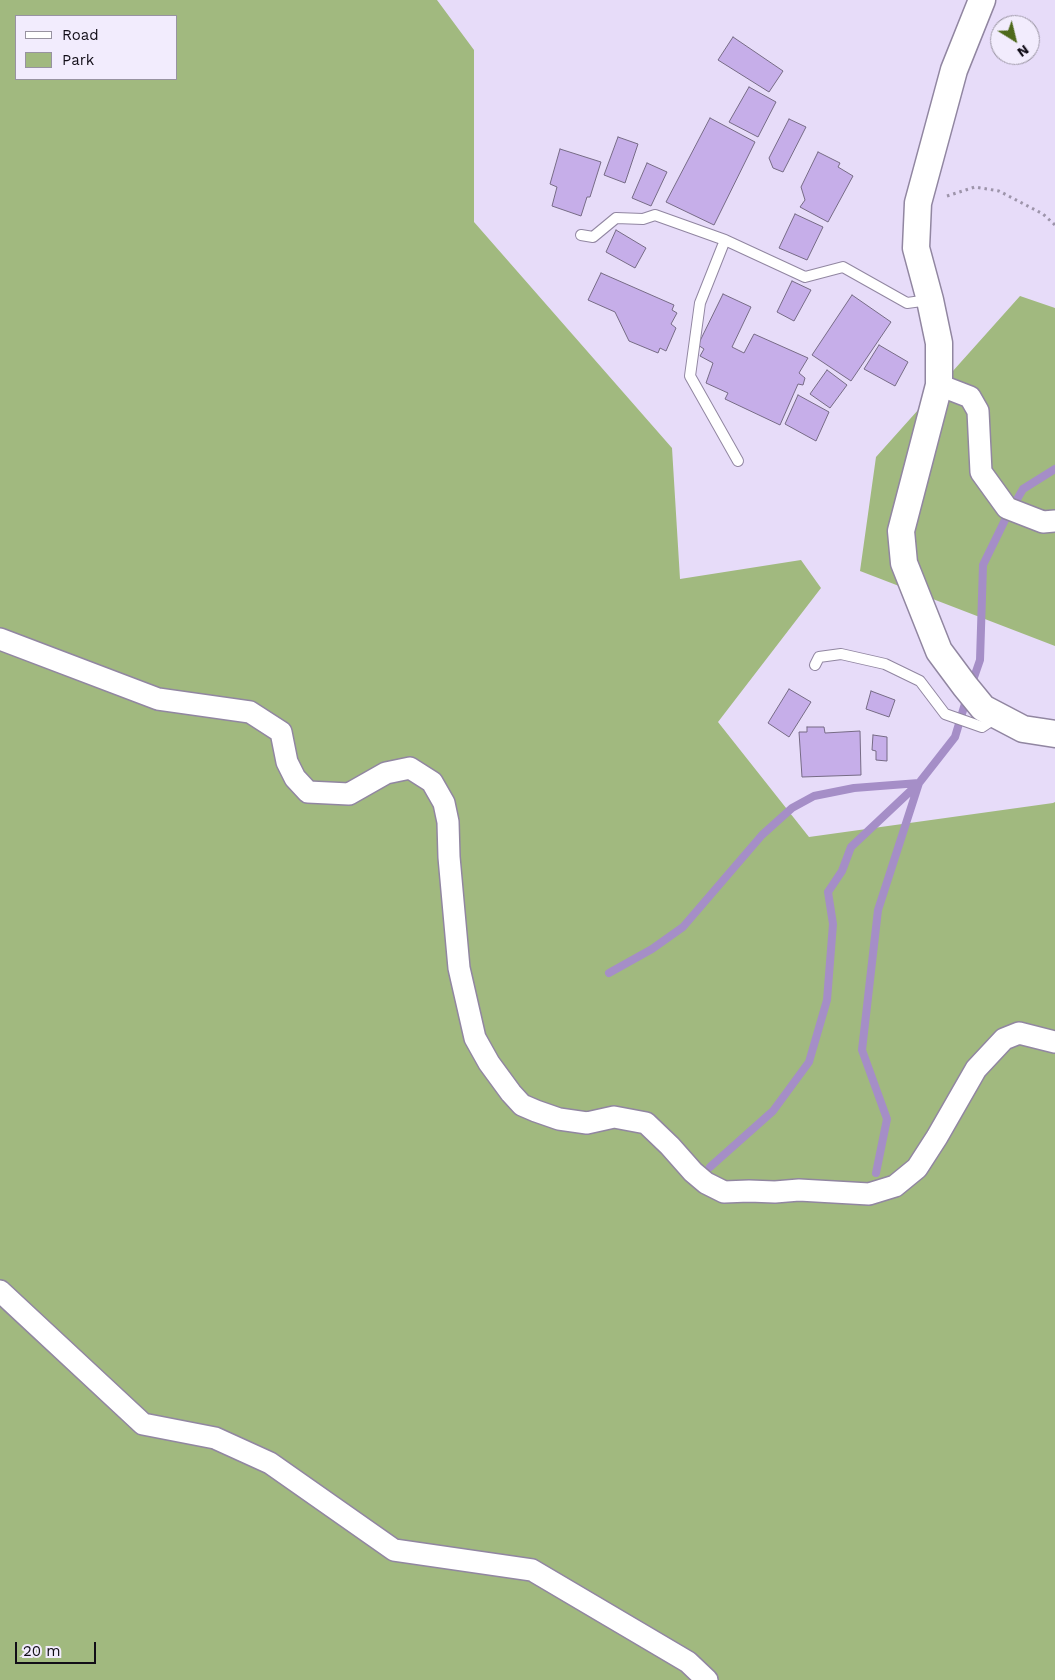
<!DOCTYPE html>
<html>
<head>
<meta charset="utf-8">
<style>
  body { margin:0 }
  #map { position:relative; width:1055px; height:1680px; overflow:hidden; background:#e7dcf9; font-family:"Work Sans",sans-serif }
  canvas { display:block }
  .legend { position:absolute; left:15px; top:15px; width:162px; height:65px; box-sizing:border-box; background:#f2ecfd; border:1px solid #9893a1; margin:0; padding:6px 9px; list-style:none; font-size:15px; color:#110d17 }
  .legend li { display:flex; align-items:center; gap:10px; height:25px }
  .legend b { width:25px; border:1px solid #9893a1 }
  .north { position:absolute; left:990px; top:15px; width:50px; height:50px; box-sizing:border-box; background:#f2ecfd; border:1px solid #9893a1; border-radius:50%; rotate:144deg; font-size:14px; font-weight:700; line-height:20px; text-align:center; color:#110d17 }
  .north::after { content:''; display:block; margin:auto; width:18px; height:22px; background:#4e691b; clip-path:polygon(50% 0,100% 100%,50% 72%,0 100%) }
  .scale { position:absolute; left:15px; top:1642px; width:81px; height:22px; box-sizing:border-box; border:2px solid #110d17; border-top:0; padding-left:6px; font-size:15px; line-height:18px; white-space:nowrap; color:#110d17; -webkit-text-stroke:4px #f2ecfd; paint-order:stroke }
</style>
</head>
<body>
<div id="map">
<canvas width="1055" height="1680"></canvas>
<ul class="legend">
<li><b style="height:6px;background:#fff"></b>Road</li>
<li><b style="height:14px;background:#a1b97f"></b>Park</li>
</ul>
<div class="north">N</div>
<div class="scale">20 m</div>
</div>
<script>
const context = document.querySelector('canvas').getContext('2d');
context.lineJoin = 'round';
function fillPath(path, color) {
  context.fillStyle = color;
  context.fill(path, 'evenodd');
}
function toPath(rows) {
  const path = new Path2D();
  for (const r of rows) {
    path.moveTo(r[0], r[1]);
    for (let i = 2; i < r.length; i += 2) path.lineTo(r[i], r[i + 1]);
  }
  return path;
}
function trace(path, color, width, dash) {
  context.strokeStyle = color;
  context.lineWidth = width;
  context.lineCap = dash ? 'butt' : 'round';
  context.setLineDash(dash || []);
  context.stroke(path);
}
const green = toPath([
  [0,0,437,0,474,50,474,222,672,448,680,579,801,560,821,588,718,722,809,837,1053,803,1055,802,1055,1680,0,1680],
  [16,16,176,16,176,79,16,79],
  [1020,296,1055,308,1055,646,860,571,876,457]
]);
const stream = toPath([
  [971,686,980,660,983,565,1005,520,1023,489,1055,469],
  [609,973,652,949,683,927,762,835,792,808,814,796,854,788,919,783,878,910,862,1050,887,1119,876,1173],
  [710,1167,773,1111,809,1062,827,1000,833,924,828,892,842,871,851,847,919,783,955,737,967,697]
]);
const building = toPath([
  [733,37,783,71,769,92,718,60,733,37],
  [749,87,776,102,758,137,729,122,749,87],
  [710,118,755,142,714,225,666,202,710,118],
  [789,119,806,127,783,172,773,168,769,158,789,119],
  [618,137,638,144,625,183,604,175,618,137],
  [560,149,601,162,590,197,587,197,581,216,552,206,557,187,550,184,560,149],
  [818,152,840,163,838,167,853,176,828,222,800,207,805,200,801,187,818,152],
  [647,163,667,172,651,206,632,198,647,163],
  [795,214,823,227,807,260,779,248,795,214],
  [616,230,646,248,635,268,606,252,616,230],
  [601,273,674,305,672,310,677,313,671,324,676,328,666,351,660,348,658,353,629,341,615,312,588,300,601,273],
  [792,281,811,290,794,321,777,312,792,281],
  [723,294,751,307,732,347,744,353,754,334,808,358,799,373,805,378,803,385,798,384,780,425,725,399,728,393,706,383,713,363,700,356,704,349,698,345,723,294],
  [852,295,891,322,851,381,812,355,852,295],
  [879,345,908,362,895,386,864,369,879,345],
  [827,370,847,385,830,408,810,394,827,370],
  [798,395,829,412,816,441,785,424,798,395],
  [789,689,811,702,789,737,768,723,789,689],
  [871,691,895,700,889,717,866,709,871,691],
  [807,727,824,727,825,733,860,731,861,775,802,777,799,732,807,732,807,727],
  [873,735,887,737,887,761,876,760,876,751,872,750,873,735]
]);
const path = toPath([
  [947,196,975,187,999,191,1043,214,1055,225]
]);
const service = toPath([
  [581,235,593,237,616,218,643,219,655,215,725,240,805,277,843,267,907,303,929,300],
  [725,240,700,303,690,376,738,461],
  [815,665,819,657,841,654,885,664,920,681,945,714,982,727,997,717]
]);
const minor = toPath([
  [939,385,970,397,978,411,981,472,1007,508,1043,522,1055,521],
  [0,639,158,699,250,712,281,732,287,762,295,778,308,792,349,794,386,773,410,768,432,782,444,803,448,822,449,857,459,968,475,1038,489,1063,511,1093,522,1105,536,1111,559,1119,587,1123,614,1117,646,1123,670,1146,693,1172,706,1183,724,1192,749,1191,775,1192,799,1190,869,1194,895,1186,917,1168,937,1137,976,1069,1004,1039,1019,1033,1055,1042],
  [0,1291,143,1424,215,1438,270,1463,394,1550,532,1570,688,1662,707,1680]
]);
const tertiary = toPath([
  [982,0,954,70,918,203,916,248,930,300,939,343,939,385,901,531,904,563,939,651,965,686,983,708,1023,729,1055,734]
]);
fillPath(green, '#a1b97f');
trace(stream, '#a58ec7', 8);
fillPath(building, '#c6aee9');
trace(building, '#766b85', 1);
trace(service, '#9186a1', 12);
trace(minor, '#9186a1', 24);
trace(tertiary, '#9186a1', 29);
trace(path, '#9d94aa', 3, [2.5, 4]);
trace(service, '#fff', 10);
trace(minor, '#fff', 21);
trace(tertiary, '#fff', 26);
</script>
</body>
</html>
